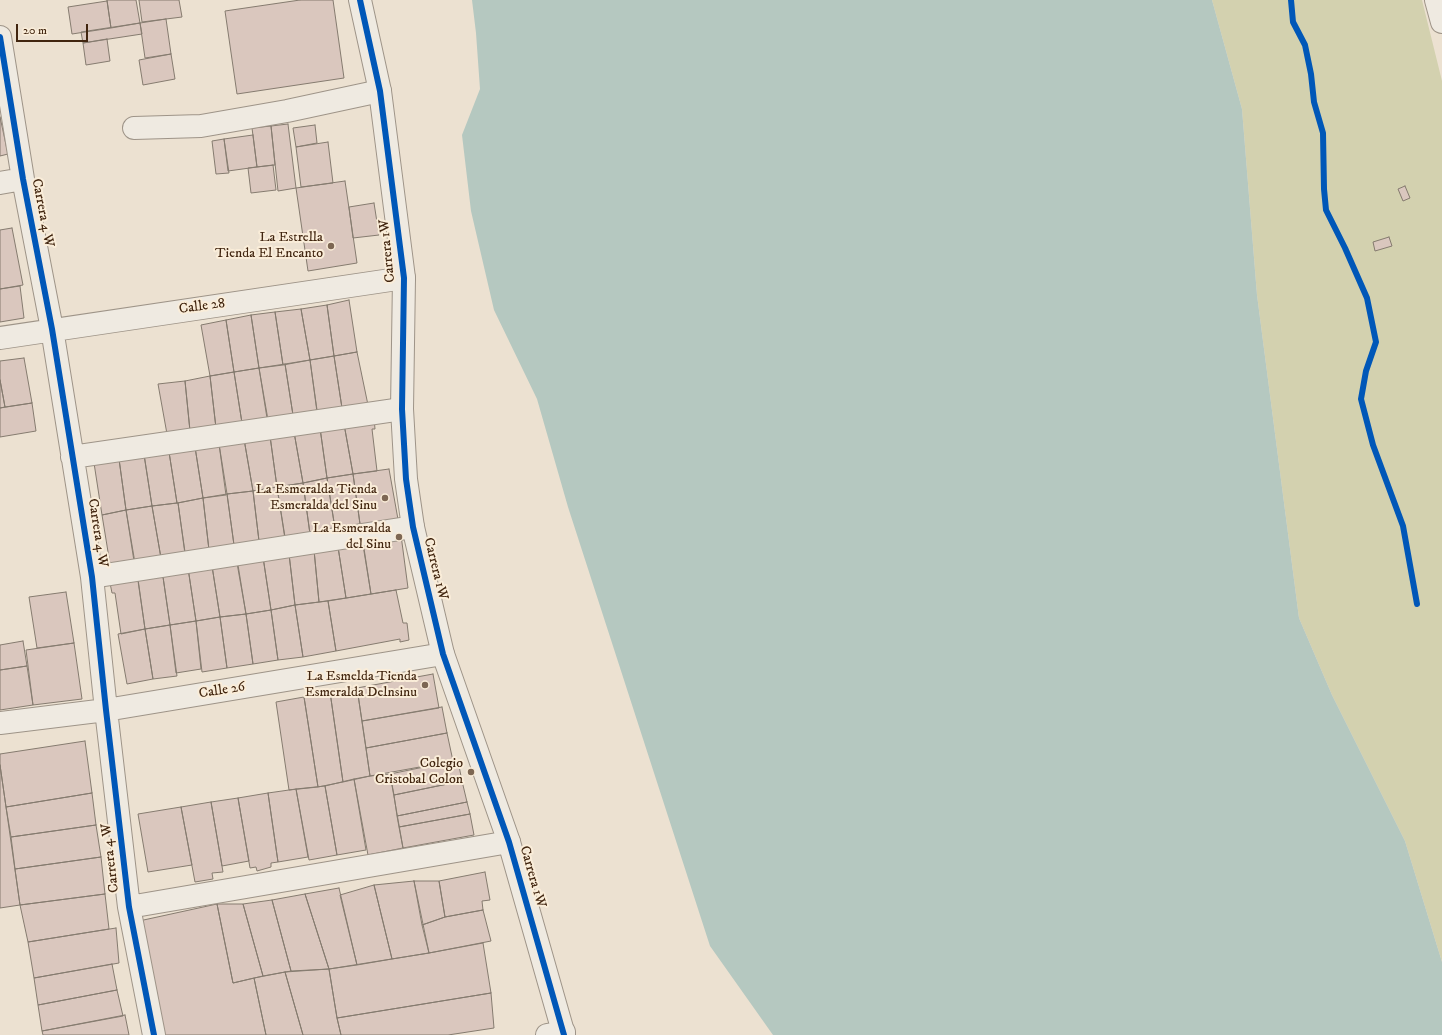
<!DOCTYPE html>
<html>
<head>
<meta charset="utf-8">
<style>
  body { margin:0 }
  #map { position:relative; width:1442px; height:1035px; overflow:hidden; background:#ece1d1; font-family:"IM FELL DW Pica",serif }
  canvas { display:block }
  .scale { position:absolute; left:16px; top:24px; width:72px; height:18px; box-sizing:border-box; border:2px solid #41250f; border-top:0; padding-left:5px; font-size:12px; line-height:14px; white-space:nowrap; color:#41250f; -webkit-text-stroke:3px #faedd9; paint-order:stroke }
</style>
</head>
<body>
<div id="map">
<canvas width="1442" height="1035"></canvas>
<div class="scale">20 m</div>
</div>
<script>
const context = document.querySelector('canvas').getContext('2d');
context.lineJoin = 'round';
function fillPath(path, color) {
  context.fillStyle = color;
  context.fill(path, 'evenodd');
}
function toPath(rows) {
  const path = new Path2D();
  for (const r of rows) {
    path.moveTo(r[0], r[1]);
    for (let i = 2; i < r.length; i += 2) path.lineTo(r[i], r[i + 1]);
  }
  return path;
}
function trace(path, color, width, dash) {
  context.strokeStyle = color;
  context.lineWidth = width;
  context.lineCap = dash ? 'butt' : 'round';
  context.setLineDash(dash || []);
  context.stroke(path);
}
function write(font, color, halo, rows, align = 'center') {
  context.font = font + ' "IM FELL DW Pica",serif';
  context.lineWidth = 4;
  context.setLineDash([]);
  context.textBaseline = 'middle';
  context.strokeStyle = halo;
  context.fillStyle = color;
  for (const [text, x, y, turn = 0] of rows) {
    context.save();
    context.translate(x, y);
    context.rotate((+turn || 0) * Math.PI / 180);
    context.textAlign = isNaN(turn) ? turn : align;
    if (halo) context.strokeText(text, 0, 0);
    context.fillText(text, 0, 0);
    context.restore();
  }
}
const green = toPath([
  [1212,0,1422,0,1442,81,1442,962,1405,841,1332,695,1299,618,1257,295,1242,109]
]);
const water = toPath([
  [472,0,1212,0,1242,109,1257,295,1299,618,1332,695,1405,841,1442,962,1442,1035,773,1035,710,946,568,507,537,399,494,310,471,211,462,135,480,89,476,33]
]);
const building = toPath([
  [107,0,136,0,140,23,111,28,107,0],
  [139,0,179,0,182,17,142,22,139,0],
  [300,0,333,0,344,78,237,94,225,11,300,0],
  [107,1,111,28,72,34,68,7,107,1],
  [166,19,171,54,145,58,140,23,166,19],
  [140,23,142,34,83,43,81,32,140,23],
  [107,39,110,61,86,65,83,43,107,39],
  [171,54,175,79,143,85,139,60,171,54],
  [0,117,8,154,0,156,0,117],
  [288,124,296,188,278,191,271,126,288,124],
  [315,125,317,143,296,147,293,128,315,125],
  [271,126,275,165,257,167,252,128,271,126],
  [253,135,257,167,228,171,224,139,253,135],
  [224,139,229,173,216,174,212,141,224,139],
  [328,142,333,183,301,187,296,147,328,142],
  [273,165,276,190,251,193,248,168,273,165],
  [345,181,357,263,308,271,296,188,345,181],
  [1405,186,1410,198,1403,201,1398,189,1405,186],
  [374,203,379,235,353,238,349,207,374,203],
  [12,228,23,285,0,289,0,230,12,228],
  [1389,237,1392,246,1375,251,1373,242,1389,237],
  [20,286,24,318,0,322,0,289,20,286],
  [349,300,357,352,334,356,327,305,349,300],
  [327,305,334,356,310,360,301,309,327,305],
  [301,309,310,360,283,365,275,312,301,309],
  [275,312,283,365,259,368,251,315,275,312],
  [251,315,259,368,234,372,226,320,251,315],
  [226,320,234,372,210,376,201,325,226,320],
  [357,352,368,405,342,408,334,356,357,352],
  [334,356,342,408,317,412,310,360,334,356],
  [24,358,32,403,5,407,0,380,0,361,24,358],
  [310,360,317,410,293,415,285,364,310,360],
  [285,364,293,415,268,420,259,368,285,364],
  [259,368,267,418,242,423,234,372,259,368],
  [234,372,242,423,216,428,210,376,234,372],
  [210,376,216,428,190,431,185,381,210,376],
  [0,380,5,407,0,408,0,380],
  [185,381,190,431,167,434,158,384,185,381],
  [32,403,36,431,0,437,0,408,32,403],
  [374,418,375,429,372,429,377,471,353,474,344,424,374,418],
  [344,424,353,474,327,478,320,428,344,424],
  [320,428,327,478,303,483,294,432,320,428],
  [294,432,303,483,277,487,270,436,294,432],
  [270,436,277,487,253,491,244,439,270,436],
  [244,439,253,491,227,494,219,444,244,439],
  [219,444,226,495,203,498,195,447,219,444],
  [195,447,203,498,177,503,169,452,195,447],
  [169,452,177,503,152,506,144,455,169,452],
  [144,454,152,506,126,510,119,459,144,454],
  [119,459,126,510,102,515,94,463,119,459],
  [389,469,399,525,361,531,353,474,389,469],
  [353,474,360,524,335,528,327,478,353,474],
  [327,478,335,529,310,534,303,483,327,478],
  [303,483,310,534,285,539,277,487,303,483],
  [277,487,285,537,259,541,253,491,277,487],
  [253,491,259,541,234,545,227,494,253,491],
  [227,494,234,545,209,550,203,498,227,494],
  [203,498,209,550,185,552,178,503,203,498],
  [177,503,178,503,185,554,161,558,152,506,177,503],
  [152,506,161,558,135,563,126,510,152,506],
  [126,510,134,561,110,564,102,515,126,510],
  [401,535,408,588,371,594,363,542,401,535],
  [363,545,371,594,346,598,338,547,363,545],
  [338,547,346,598,319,602,314,550,338,547],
  [314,550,319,602,295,605,289,554,314,550],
  [289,554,295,605,271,610,263,557,289,554],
  [263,557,271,610,246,614,237,559,263,557],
  [237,563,246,614,220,617,212,566,237,563],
  [212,566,220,617,196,621,188,568,212,566],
  [188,568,196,621,170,625,162,570,188,568],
  [162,570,170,625,145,629,137,574,162,570],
  [138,579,145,629,121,634,115,593,112,593,110,583,138,579],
  [396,590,403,623,407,623,409,640,400,642,400,639,336,651,328,601,396,590],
  [66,592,74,643,37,648,29,597,66,592],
  [328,601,336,651,303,657,295,605,328,601],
  [295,605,303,657,278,660,271,610,295,605],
  [271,610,278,660,253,664,246,614,271,610],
  [246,614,253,664,227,668,220,617,246,614],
  [220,617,227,668,202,672,196,621,220,617],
  [196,621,201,669,176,673,170,625,196,621],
  [170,625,177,676,153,679,145,629,170,625],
  [145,629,153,679,127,684,118,634,145,629],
  [23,641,27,666,0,670,0,645,23,641],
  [74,643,82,699,33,705,26,650,74,643],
  [27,666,33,705,0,710,0,670,27,666],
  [433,674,439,708,362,721,357,688,433,674],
  [357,688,370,776,343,782,330,692,357,688],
  [330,692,343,782,318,787,304,697,330,692],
  [304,697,318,787,289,790,276,702,304,697],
  [442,707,447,733,366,748,362,721,442,707],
  [447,733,453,761,370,776,366,748,447,733],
  [85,741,92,793,6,807,0,765,0,754,85,741],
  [453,761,458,761,462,781,394,795,390,774,453,761],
  [0,765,20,905,0,908,0,765],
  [390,774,403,848,368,855,354,779,370,776,390,774],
  [354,779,366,850,337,855,325,786,354,779],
  [462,781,467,802,397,816,394,795,462,781],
  [325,786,337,855,309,860,296,789,325,786],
  [296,789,308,857,278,862,268,793,296,789],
  [92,793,96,825,11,837,6,807,92,793],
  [268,793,278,862,271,863,271,867,257,871,256,867,250,868,238,798,268,793],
  [238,798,249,861,222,866,211,802,238,798],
  [211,802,223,872,212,873,213,879,195,882,181,807,211,802],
  [467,802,470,814,399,827,397,816,467,802],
  [181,807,192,865,148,872,138,814,181,807],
  [470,814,474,835,403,848,399,827,470,814],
  [96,825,101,857,15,869,11,837,96,825],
  [101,857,105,894,20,905,15,869,101,857],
  [485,872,490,900,482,901,483,910,445,917,439,881,485,872],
  [414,881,429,953,392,959,374,885,414,881],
  [414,881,439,881,445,917,422,925,414,881],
  [374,885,392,959,357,965,340,895,374,885],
  [339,888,357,965,329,969,305,894,339,888],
  [105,894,109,929,28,942,20,905,105,894],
  [305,894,329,969,291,971,272,900,305,894],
  [272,900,291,971,263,976,243,904,272,900],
  [217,904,243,904,263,976,233,983,217,904],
  [217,904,233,983,254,978,266,1035,163,1035,139,921,217,904],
  [483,910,491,941,429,953,422,925,445,917,483,910],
  [116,928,119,963,34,978,28,942,116,928],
  [483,943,491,993,337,1018,329,969,429,953,483,943],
  [112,964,117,990,38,1005,34,978,112,964],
  [329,969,337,1018,341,1035,303,1035,285,972,329,969],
  [285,972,303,1035,266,1035,254,978,285,972],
  [117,990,123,1016,42,1031,38,1005,117,990],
  [491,993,494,1028,448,1035,341,1035,337,1018,491,993],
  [125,1015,129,1035,43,1035,42,1031,125,1015]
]);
const minor = toPath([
  [0,37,23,179,52,329,92,577,106,710,129,907,154,1035],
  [134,128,201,126,287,111,380,91],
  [0,183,23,179],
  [0,338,404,278],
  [72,457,402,409],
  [92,577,413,527],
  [0,723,106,710,443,654],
  [129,907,509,842],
  [547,1035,564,1032]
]);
const tertiary = toPath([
  [360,0,380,91,404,278,402,409,406,479,413,527,443,654,509,842,564,1035],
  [1436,0,1442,22]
]);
const cycleway = toPath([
  [360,0,380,91,404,278,402,409,406,479,413,527,443,654,509,842,564,1035],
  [1291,0,1293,22,1305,45,1311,74,1314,102,1323,133,1324,189,1326,210,1345,248,1367,298,1376,342,1366,371,1361,399,1373,445,1403,526,1417,604],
  [0,37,23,179,52,329,92,577,106,710,129,907,154,1035]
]);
const markers = [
  [331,246,4,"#7d6753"],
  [385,498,4,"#7d6753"],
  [399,537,4,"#7d6753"],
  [425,685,4,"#7d6753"],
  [471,772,4,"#7d6753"]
];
const streetNames = [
  ["Carrera 4 W",42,213,79],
  ["Carrera 1W",388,251,-96],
  ["Calle 28",202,307,-8],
  ["Carrera 4 W",97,533,81],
  ["Carrera 1W",435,569,76],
  ["Calle 26",222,691,-9],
  ["Carrera 4 W",111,858,-97],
  ["Carrera 1W",532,877,74]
];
const poiNames = [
  ["La Estrella",323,238],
  ["Tienda El Encanto",323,254],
  ["La Esmeralda Tienda",377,490],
  ["Esmeralda del Sinu",377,506],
  ["La Esmeralda",391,529],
  ["del Sinu",391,545],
  ["La Esmelda Tienda",417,677],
  ["Esmeralda Delnsinu",417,693],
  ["Colegio",463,764],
  ["Cristobal Colon",463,780]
];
fillPath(green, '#d3d1af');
fillPath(water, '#b5c8c0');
fillPath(building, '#dac7be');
trace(building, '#857b6f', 1);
trace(minor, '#9e9488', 24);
trace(tertiary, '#9e9488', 24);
trace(minor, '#efeae1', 22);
trace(tertiary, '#efeae1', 22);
trace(cycleway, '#0057b8', 6);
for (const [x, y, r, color] of markers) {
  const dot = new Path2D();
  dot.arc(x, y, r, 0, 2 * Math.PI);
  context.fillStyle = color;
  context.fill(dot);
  trace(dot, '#faedd9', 1.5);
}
write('14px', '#41250f', '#faedd9', streetNames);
write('14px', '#41250f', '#faedd9', poiNames, 'right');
</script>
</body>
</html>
